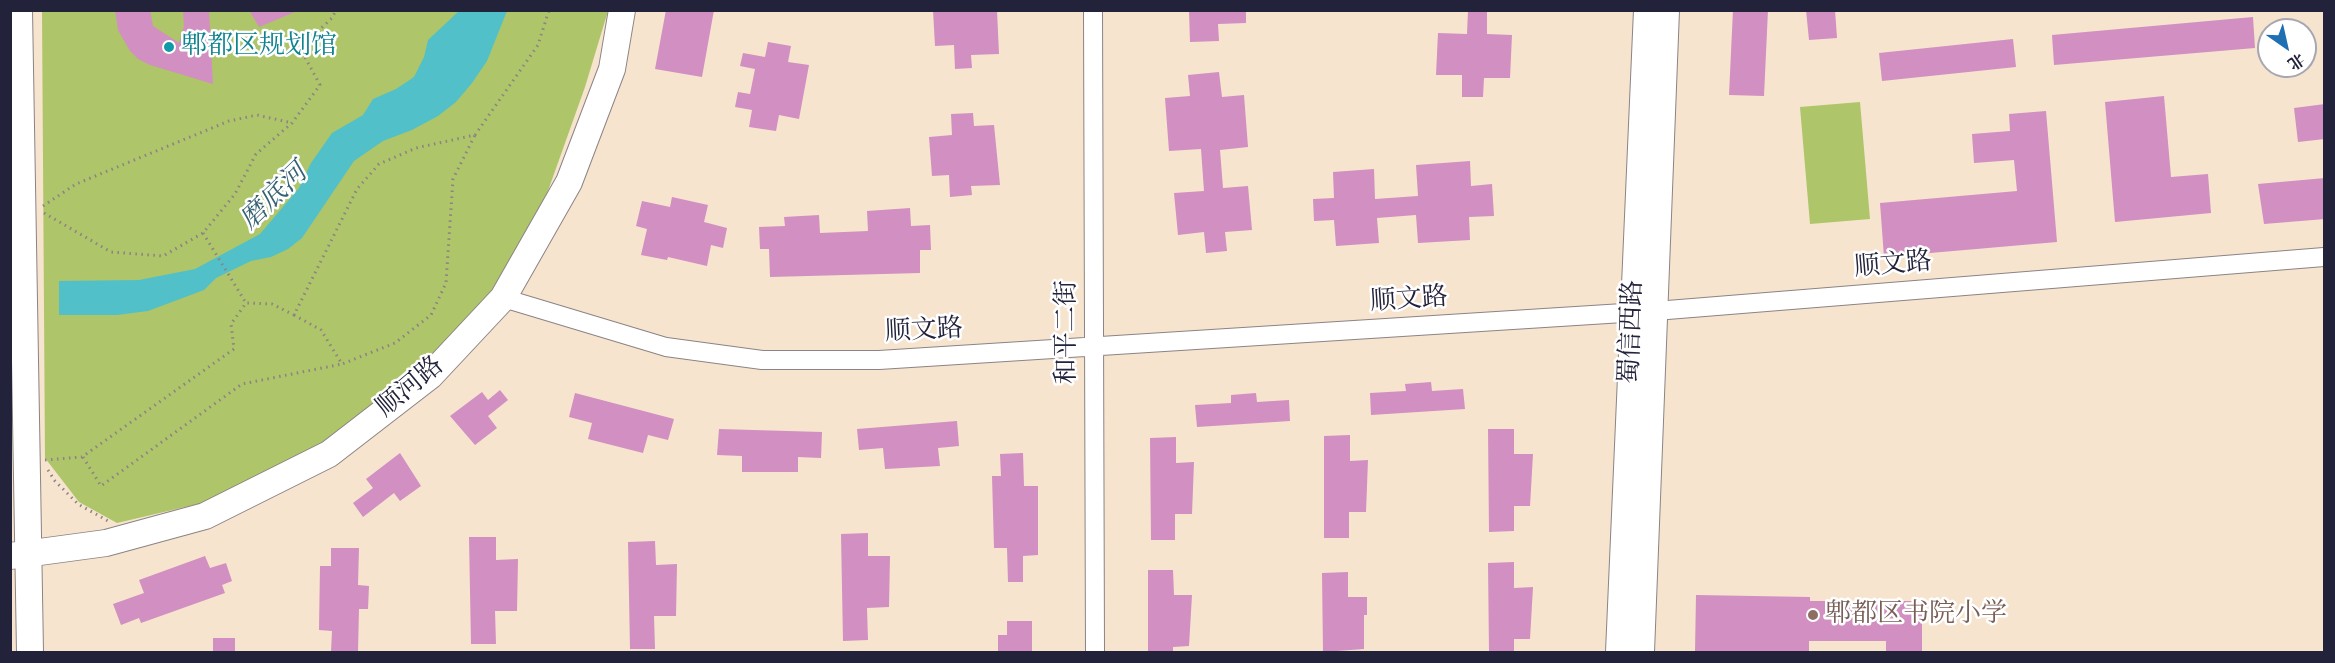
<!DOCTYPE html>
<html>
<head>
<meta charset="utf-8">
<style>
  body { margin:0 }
  #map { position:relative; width:2335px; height:663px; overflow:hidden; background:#f6e4ce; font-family:"IM FELL Double Pica","Noto Serif SC",serif }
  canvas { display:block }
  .frame { position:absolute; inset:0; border:12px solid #22223b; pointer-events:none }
  .north { position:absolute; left:2257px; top:18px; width:60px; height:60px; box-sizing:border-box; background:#fff; border:2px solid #a7a7b1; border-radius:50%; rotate:146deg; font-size:16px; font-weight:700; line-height:24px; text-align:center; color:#22223b }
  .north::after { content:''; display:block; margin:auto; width:21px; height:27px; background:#1f6fb2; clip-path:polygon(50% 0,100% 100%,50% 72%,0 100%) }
</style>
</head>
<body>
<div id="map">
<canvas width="2335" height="663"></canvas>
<div class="frame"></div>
<div class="north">北</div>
</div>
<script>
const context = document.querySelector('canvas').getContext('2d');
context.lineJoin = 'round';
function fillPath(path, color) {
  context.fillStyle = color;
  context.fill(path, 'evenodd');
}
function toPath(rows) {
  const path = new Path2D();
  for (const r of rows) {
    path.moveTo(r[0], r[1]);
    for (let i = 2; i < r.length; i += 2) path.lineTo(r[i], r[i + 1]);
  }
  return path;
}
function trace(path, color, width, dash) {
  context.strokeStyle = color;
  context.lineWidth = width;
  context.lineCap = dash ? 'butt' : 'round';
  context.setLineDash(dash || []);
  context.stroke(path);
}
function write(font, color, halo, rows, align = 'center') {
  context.font = font + ' "IM FELL Double Pica","Noto Serif SC",serif';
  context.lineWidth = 5;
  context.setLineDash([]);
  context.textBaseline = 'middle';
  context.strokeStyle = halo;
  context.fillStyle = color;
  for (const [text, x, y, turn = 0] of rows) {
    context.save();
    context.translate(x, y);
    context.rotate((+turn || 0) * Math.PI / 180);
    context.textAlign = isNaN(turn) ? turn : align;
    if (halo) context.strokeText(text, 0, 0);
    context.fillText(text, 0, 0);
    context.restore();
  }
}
const green = toPath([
  [42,11,608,11,585,87,544,202,489,296,423,369,321,448,215,500,117,523,79,502,45,458],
  [1860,102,1870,219,1810,224,1800,107]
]);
const water = toPath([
  [460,10,507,11,487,61,472,83,456,102,438,116,412,130,383,141,354,161,302,238,288,249,271,257,251,261,216,278,204,290,148,311,117,315,59,315,59,281,139,280,195,269,260,234,299,188,311,163,332,133,363,115,373,99,396,89,414,77,424,57,428,40]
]);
const building = toPath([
  [115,10,150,10,153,26,179,43,184,26,183,10,209,10,213,84,150,65,138,59,130,51,118,30],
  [249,10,297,10,297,11,259,27],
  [666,10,714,10,702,77,655,69],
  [933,10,997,10,999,54,971,55,972,68,955,69,954,45,935,46],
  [1189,10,1246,10,1246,23,1218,24,1219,41,1190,42],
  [1468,10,1487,10,1487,34,1512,35,1510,78,1484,78,1483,97,1462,97,1462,75,1436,75,1438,33,1467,34],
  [1733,10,1768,10,1764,96,1729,95],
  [1806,10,1835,10,1837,38,1809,40],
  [2253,17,2255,48,2054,65,2052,35],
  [2013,39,2016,67,1882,81,1879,53],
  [768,42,791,46,788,62,809,65,799,119,779,115,776,131,749,127,752,110,735,107,738,92,750,94,755,69,740,66,743,53,765,57],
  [1219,72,1222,97,1244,95,1248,147,1220,150,1223,188,1248,186,1252,230,1225,232,1227,251,1206,253,1204,232,1178,235,1174,193,1204,191,1201,149,1169,151,1165,98,1190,96,1188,75],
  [2164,96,2171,177,2208,174,2211,213,2115,222,2105,102],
  [2325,104,2325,139,2298,142,2294,108],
  [2046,111,2057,242,1884,257,1880,203,2017,191,2014,160,1974,163,1972,134,2010,131,2009,114],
  [973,113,974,126,994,125,1000,185,971,186,972,195,950,197,949,175,932,176,929,137,952,135,951,114],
  [1470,161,1471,186,1492,184,1494,216,1469,217,1470,240,1418,243,1416,215,1377,218,1379,243,1336,246,1334,220,1314,221,1313,199,1334,198,1333,172,1374,169,1375,199,1418,196,1416,165],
  [2325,178,2325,219,2264,224,2258,184],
  [672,197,708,205,704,222,727,228,723,248,711,245,707,266,668,257,667,260,641,255,647,229,636,226,642,201,670,207],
  [910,208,911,226,930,225,931,250,920,250,920,273,770,277,769,249,760,249,759,227,785,226,784,217,819,215,820,233,868,231,867,211],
  [1431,382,1432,391,1463,389,1465,409,1371,415,1370,393,1406,391,1405,384],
  [500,390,508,400,488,416,497,428,475,445,450,416,482,392,488,400],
  [575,393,674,419,668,440,648,435,643,453,588,439,592,423,569,417],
  [1256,393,1257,402,1289,400,1290,421,1197,427,1195,405,1231,403,1231,395],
  [957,421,959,446,938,448,940,466,885,469,883,448,859,450,857,429],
  [719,429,822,432,821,458,798,457,798,472,742,472,742,456,717,455],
  [1488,429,1514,429,1514,454,1533,454,1530,506,1514,506,1514,531,1489,532],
  [1350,435,1350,461,1368,460,1366,512,1349,512,1349,538,1324,538,1324,436],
  [1176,437,1176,463,1194,462,1192,514,1175,514,1175,540,1151,540,1150,438],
  [400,453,421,486,400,501,394,493,363,517,353,503,373,488,366,479],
  [1023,453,1024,486,1038,486,1038,555,1023,556,1023,582,1008,582,1007,548,994,548,992,476,1001,476,1000,454],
  [868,533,868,556,890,556,889,607,867,608,868,640,843,641,841,534],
  [469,537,496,537,496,560,518,559,517,611,495,611,496,644,471,644],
  [655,541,656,565,677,564,676,616,654,616,655,649,630,649,628,542],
  [331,548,359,548,358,585,369,586,368,609,359,609,358,652,331,652,332,631,319,630,320,566,331,566],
  [205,556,210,568,226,563,232,581,222,585,225,593,141,623,139,618,121,625,113,604,144,593,139,580],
  [1514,562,1514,588,1533,587,1530,639,1514,639,1514,652,1489,652,1488,563],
  [1148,570,1173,570,1174,595,1192,595,1189,646,1173,647,1173,652,1148,652],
  [1348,572,1348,597,1367,597,1367,615,1364,615,1364,649,1323,652,1322,573],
  [1696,595,1810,597,1810,601,1922,601,1922,652,1886,652,1886,641,1809,641,1809,652,1695,652],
  [1007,621,1032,621,1032,652,998,652,998,635,1007,635],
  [213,638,235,638,235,652,213,652]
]);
const path = toPath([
  [43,206,76,184,229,121,257,115,292,123],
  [44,213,111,252,163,256,203,233,235,194,256,154,292,123,320,85,300,48,332,18,336,10],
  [203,233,246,303],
  [294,315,321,330,342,364,395,343,431,315,446,283,453,179,475,135],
  [83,457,101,486,242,384,342,364],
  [45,460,82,457,234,349,231,324,246,303,272,304,294,315,357,189,379,164,416,148,475,135,538,45,549,10],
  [48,470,55,481,78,504,108,521]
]);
const street = toPath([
  [1093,10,1095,652],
  [503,298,666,347,762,360,879,360,1655,311,2324,257]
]);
const secondary = toPath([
  [19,10,30,652],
  [10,556,106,543,205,516,329,454,430,376,503,298,569,182,612,69,622,10],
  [1619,652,1647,10],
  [1641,652,1666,10]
]);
const markers = [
  [169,47,6,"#0f9aa8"],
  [1813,615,6,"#8d6e63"]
];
const cultureNames = [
  ["郫都区规划馆",181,47]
];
const streetNames = [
  ["顺文路",1893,266,-5],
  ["顺文路",1409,301,-4],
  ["顺文路",924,332,-3],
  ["和平二街",1068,332,-90],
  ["蜀信西路",1633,332,-88],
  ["顺河路",411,388,-40]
];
const educationNames = [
  ["郫都区书院小学",1825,615]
];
const waterNames = [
  ["磨底河",275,198,-44]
];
fillPath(green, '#aec56a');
fillPath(water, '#52c0c8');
fillPath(building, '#d18fc2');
trace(street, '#8c8384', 20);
trace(secondary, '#8c8384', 28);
trace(path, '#8c8384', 3, [1.5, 4.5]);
trace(street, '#fff', 18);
trace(secondary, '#fff', 26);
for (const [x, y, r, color] of markers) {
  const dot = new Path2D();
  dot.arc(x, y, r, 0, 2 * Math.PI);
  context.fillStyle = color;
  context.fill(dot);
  trace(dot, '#fff', 2);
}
write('26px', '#0d838f', '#fff', cultureNames, 'left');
write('26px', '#22223b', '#fff', streetNames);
write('26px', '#785e54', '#fff', educationNames, 'left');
write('italic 27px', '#356173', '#fff', waterNames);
</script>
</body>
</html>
